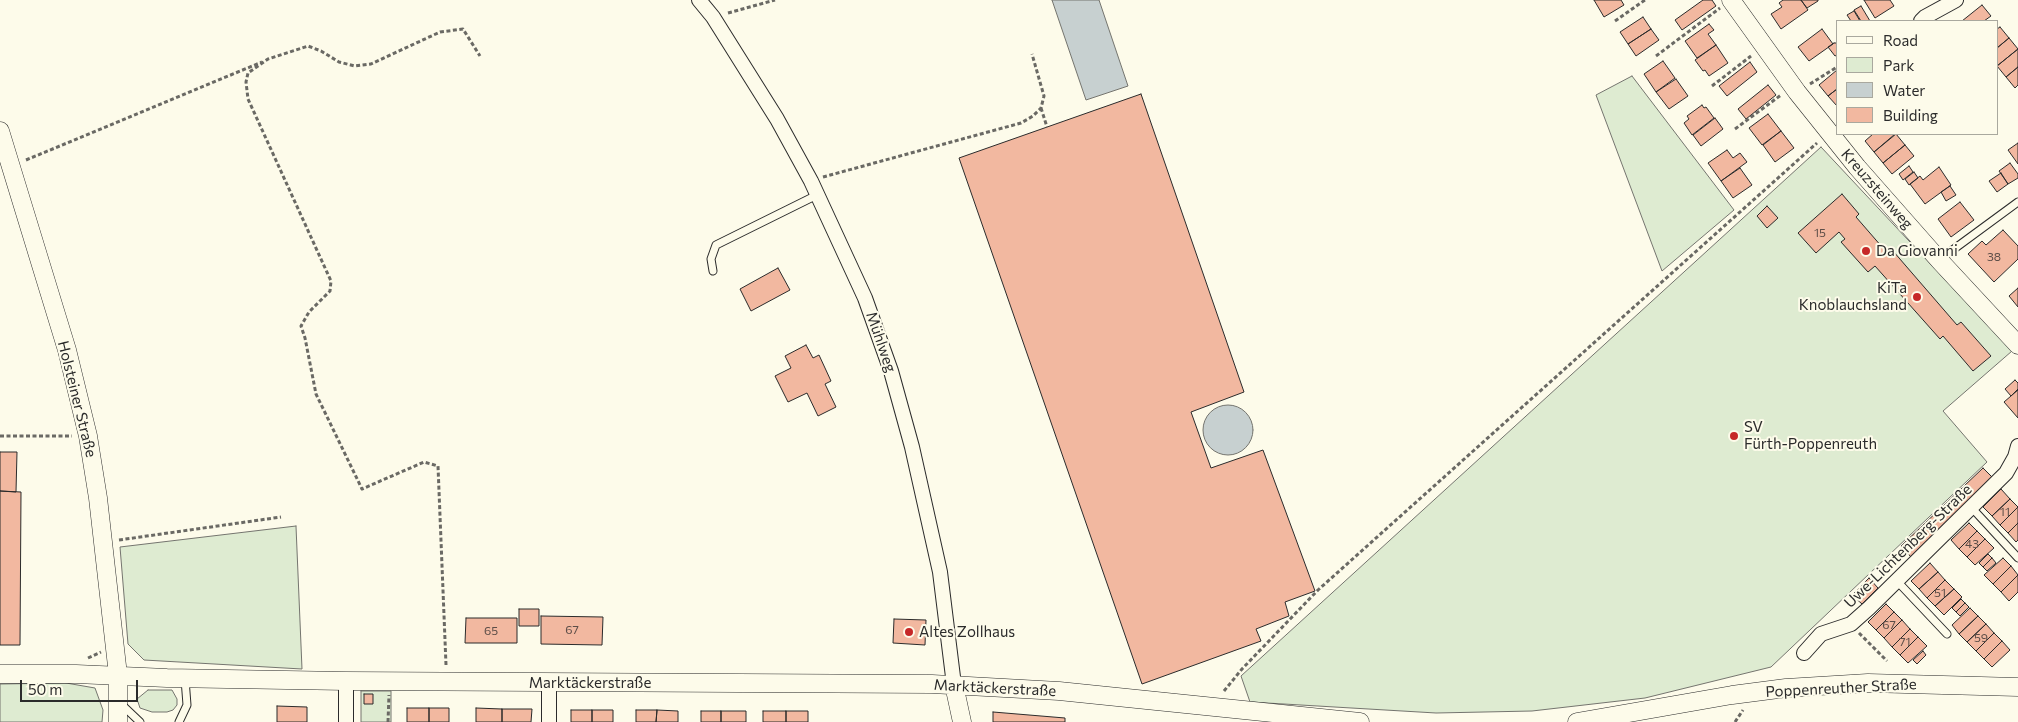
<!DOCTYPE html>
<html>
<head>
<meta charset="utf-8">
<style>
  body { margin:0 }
  #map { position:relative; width:2018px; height:722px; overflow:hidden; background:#fdfbea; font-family:Commissioner,sans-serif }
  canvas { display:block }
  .legend { position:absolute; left:1836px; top:20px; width:162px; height:115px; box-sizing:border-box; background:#fdfbea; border:1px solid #a9a89e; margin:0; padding:6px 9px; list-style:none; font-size:15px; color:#2b2b2b }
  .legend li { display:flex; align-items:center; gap:10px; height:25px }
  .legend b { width:25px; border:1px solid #a9a89e }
  .scale { position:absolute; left:20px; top:680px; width:118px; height:22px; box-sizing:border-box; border:2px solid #2b2b2b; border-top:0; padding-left:6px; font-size:15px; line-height:18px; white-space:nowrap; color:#2b2b2b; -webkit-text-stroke:4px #fdfbea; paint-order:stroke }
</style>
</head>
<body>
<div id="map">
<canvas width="2018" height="722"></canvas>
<ul class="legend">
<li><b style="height:6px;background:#fdfbea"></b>Road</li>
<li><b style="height:14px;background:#deebd1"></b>Park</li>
<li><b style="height:14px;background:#c7d0d0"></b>Water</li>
<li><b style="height:14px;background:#f2b8a0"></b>Building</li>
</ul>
<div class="scale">50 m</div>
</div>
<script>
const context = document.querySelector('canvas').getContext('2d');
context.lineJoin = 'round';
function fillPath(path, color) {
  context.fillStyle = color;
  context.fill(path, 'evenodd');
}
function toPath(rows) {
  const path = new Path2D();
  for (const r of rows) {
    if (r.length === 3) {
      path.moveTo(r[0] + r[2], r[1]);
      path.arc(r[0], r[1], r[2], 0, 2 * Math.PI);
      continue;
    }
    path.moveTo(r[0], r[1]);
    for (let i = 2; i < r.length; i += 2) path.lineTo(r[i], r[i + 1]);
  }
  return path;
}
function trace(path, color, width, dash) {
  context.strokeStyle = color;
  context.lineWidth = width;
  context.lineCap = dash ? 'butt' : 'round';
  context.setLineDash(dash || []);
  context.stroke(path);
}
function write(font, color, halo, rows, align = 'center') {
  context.font = font + ' Commissioner,sans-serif';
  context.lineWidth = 4;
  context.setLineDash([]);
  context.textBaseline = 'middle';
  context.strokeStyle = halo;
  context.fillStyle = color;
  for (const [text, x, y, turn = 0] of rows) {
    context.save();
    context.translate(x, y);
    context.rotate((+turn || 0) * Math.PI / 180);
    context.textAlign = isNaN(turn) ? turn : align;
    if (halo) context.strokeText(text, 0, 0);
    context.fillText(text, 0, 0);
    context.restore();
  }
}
const green = toPath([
  [1632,76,1734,210,1662,271,1596,95,1632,76],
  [1821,147,2012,351,1943,411,1987,462,1771,667,1645,698,1532,711,1436,713,1250,702,1241,676,1821,147],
  [296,526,302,669,144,660,128,644,120,547,296,526],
  [66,683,95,688,103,710,102,722,0,722,0,684,66,683],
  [148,690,172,690,177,699,177,705,173,710,167,712,152,712,140,708,137,699,148,690],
  [361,691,391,691,391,722,361,722,361,691]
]);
const water = toPath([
  [1052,0,1099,0,1128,86,1086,100,1052,0],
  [1228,430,25]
]);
const building = toPath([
  [1594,0,1621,0,1624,5,1604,17,1594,0],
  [1703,0,1712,0,1716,6,1682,30,1675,20,1703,0],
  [1783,0,1801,0,1808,10,1781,29,1771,14,1782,7,1779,3,1783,0],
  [1801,0,1818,0,1818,1,1807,8,1801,0],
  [1864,0,1890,0,1894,6,1875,18,1864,0],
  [1982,5,1991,16,1984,21,1962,21,1982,5],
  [1861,6,1870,21,1861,21,1854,10,1861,6],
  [1854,11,1860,21,1851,21,1847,15,1854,11],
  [1643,17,1651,29,1628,44,1620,32,1643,17],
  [1709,24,1714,30,1708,34,1716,45,1697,58,1685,41,1709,24],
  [2000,27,2009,38,1997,48,1997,29,2000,27],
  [1651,29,1659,40,1636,56,1628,44,1651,29],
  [1822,29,1833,44,1809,61,1798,47,1822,29],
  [2009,38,2018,49,1997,66,1997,48,2009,38],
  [1834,43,1837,43,1837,55,1835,56,1828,47,1834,43],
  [1716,45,1728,63,1709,76,1705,70,1703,71,1695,60,1716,45],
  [2018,49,2018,67,2006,77,1997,66,2018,49],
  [1663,61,1675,78,1656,92,1644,74,1663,61],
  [1750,62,1757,72,1727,96,1719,86,1750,62],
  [2018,67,2018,85,2015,88,2006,77,2018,67],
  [1837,70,1837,89,1828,96,1819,85,1837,70],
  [1676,79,1688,96,1669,109,1656,92,1676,79],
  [1768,85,1776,95,1746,119,1738,109,1768,85],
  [1837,89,1837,106,1828,96,1837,89],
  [1141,94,1244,392,1191,412,1211,468,1263,450,1315,591,1285,602,1289,616,1256,629,1261,641,1142,684,959,158,1141,94],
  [1702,105,1704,108,1706,107,1714,118,1692,135,1684,123,1689,119,1687,116,1702,105],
  [1768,114,1781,131,1762,145,1749,128,1768,114],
  [1715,118,1723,129,1701,146,1693,135,1715,118],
  [1781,131,1794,148,1775,162,1763,145,1781,131],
  [1873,134,1895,134,1874,152,1865,141,1873,134],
  [1896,134,1905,145,1883,163,1874,152,1896,134],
  [2018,143,2018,164,2008,150,2018,143],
  [1905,145,1914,156,1892,174,1883,163,1905,145],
  [1727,150,1733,158,1740,153,1747,162,1721,181,1708,163,1727,150],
  [2010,163,2018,174,2018,178,2008,184,1999,171,2010,163],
  [1909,166,1913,172,1903,180,1899,174,1909,166],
  [1939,167,1951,185,1925,204,1910,184,1920,176,1923,180,1939,167],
  [1740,168,1752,185,1733,198,1721,181,1740,168],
  [1914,172,1918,178,1909,185,1905,179,1914,172],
  [2001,173,2008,184,1997,192,1989,181,2001,173],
  [1950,186,1956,195,1946,201,1941,192,1950,186],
  [1842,194,1859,214,1856,217,1889,255,1893,251,1957,325,1961,322,1991,356,1973,371,1943,336,1940,339,1875,266,1868,272,1841,242,1845,239,1839,232,1816,253,1798,233,1842,194],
  [1960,202,1974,220,1951,237,1938,219,1960,202],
  [1767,206,1778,218,1767,228,1757,216,1767,206],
  [2003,230,2018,246,2018,259,1994,282,1968,254,1982,241,1986,245,2003,230],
  [778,268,790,290,751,311,740,289,778,268],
  [2018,288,2018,307,2009,296,2018,288],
  [806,345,813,358,819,355,831,381,825,384,836,407,818,416,807,393,788,402,775,376,791,368,785,356,806,345],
  [2015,380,2018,383,2018,389,2011,396,2005,389,2015,380],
  [2018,390,2018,418,2004,402,2018,390],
  [0,452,17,452,16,492,0,491,0,452],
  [1983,468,1993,478,1911,557,1901,546,1983,468],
  [2001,489,2010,499,1992,516,1983,507,2001,489],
  [0,491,21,492,20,645,0,645,0,491],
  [2010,499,2018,507,2000,525,1992,516,2010,499],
  [2018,507,2018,523,2008,533,2000,525,2018,507],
  [1969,523,1977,531,1959,549,1951,540,1969,523],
  [2018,523,2018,540,2016,542,2008,533,2018,523],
  [1977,531,1985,539,1967,557,1959,549,1977,531],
  [1985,539,1994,548,1975,565,1967,557,1985,539],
  [1988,554,1992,558,1983,567,1979,563,1988,554],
  [1992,558,1996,563,1987,571,1983,567,1992,558],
  [2003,558,2011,566,1993,584,1984,575,2003,558],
  [1930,563,1938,572,1919,589,1911,581,1930,563],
  [2011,566,2018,575,2001,592,1993,584,2011,566],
  [1938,572,1945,580,1927,598,1919,589,1938,572],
  [2018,575,2018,592,2009,601,2001,592,2018,575],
  [1869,578,1878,588,1862,604,1852,595,1869,578],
  [1945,580,1954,589,1935,606,1927,598,1945,580],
  [1954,589,1962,597,1944,615,1935,606,1954,589],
  [1961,599,1965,603,1956,612,1952,608,1961,599],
  [1965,603,1969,607,1960,616,1956,612,1965,603],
  [1886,604,1894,612,1876,630,1868,622,1886,604],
  [1970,608,1978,616,1959,634,1952,625,1970,608],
  [519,609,539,609,539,626,519,626,519,609],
  [1894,612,1902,620,1884,638,1876,630,1894,612],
  [541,616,603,617,602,645,541,644,541,616],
  [1978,616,1986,624,1967,642,1959,634,1978,616],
  [466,618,517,618,517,643,465,643,466,618],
  [894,619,926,620,925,645,893,643,894,619],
  [1902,620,1910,629,1892,647,1884,638,1902,620],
  [1986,624,1994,633,1976,651,1967,642,1986,624],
  [1910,629,1918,637,1900,655,1892,647,1910,629],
  [1994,633,2002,641,1984,659,1976,651,1994,633],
  [1918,637,1927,646,1908,663,1900,655,1918,637],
  [2002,641,2010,650,1992,667,1984,659,2002,641],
  [1923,651,1926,655,1917,664,1913,660,1923,651],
  [364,694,373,694,373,704,364,704,364,694],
  [277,706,307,707,307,722,277,722,277,706],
  [407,708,429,708,429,722,407,722,407,708],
  [429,708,449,708,449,722,429,722,429,708],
  [476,708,502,709,502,722,476,722,476,708],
  [502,709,532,709,531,722,502,722,502,709],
  [571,710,592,710,592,722,571,722,571,710],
  [592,710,613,710,613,722,592,722,592,710],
  [636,710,657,710,656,722,636,722,636,710],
  [657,710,678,711,678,722,656,722,657,710],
  [701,711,721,711,721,722,701,722,701,711],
  [721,711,746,711,746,722,721,722,721,711],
  [763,711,786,711,786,722,763,722,763,711],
  [786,711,808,711,808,722,786,722,786,711],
  [993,712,1065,718,1065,722,993,722,993,712]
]);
const path = toPath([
  [728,13,775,0],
  [1615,21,1645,0],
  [1656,56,1720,8],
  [1810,84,1837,67],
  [1712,86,1751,56],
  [1041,108,1047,127],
  [1735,129,1781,95],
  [26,160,262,62],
  [823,177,1021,123,1033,116,1041,108,1044,96,1032,54],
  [0,436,72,436],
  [119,540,281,517],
  [1859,633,1887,661],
  [88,658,101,652],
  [446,665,438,466,424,462,362,489,316,394,305,338,301,326,309,312,330,291,331,281,248,99,246,82,248,73,268,59,308,46,321,51,339,62,355,66,371,64,440,32,463,29,480,56],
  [1224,691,1242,669,1318,590,1817,143],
  [388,722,389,695],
  [1735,722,1743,710]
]);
const service = toPath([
  [1939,260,2018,202],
  [713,271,711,259,716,245,817,195],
  [1971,507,2018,558],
  [1896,580,1947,634],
  [120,703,140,722],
  [179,722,187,705,185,679]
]);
const minor = toPath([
  [699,0,713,17,777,119,811,181,865,298,891,371,912,447,940,572,954,685],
  [1921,21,1925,17,1956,0],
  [1804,653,1821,634,1851,624,1869,608,2006,473,2015,457,2018,446],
  [346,681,346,722],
  [549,683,549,722]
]);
const tertiary = toPath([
  [1731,0,1797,92,1857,167,1939,260,2018,345],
  [0,131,67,350,88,436,98,498,118,675,118,722],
  [0,674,76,674,167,678,346,681,932,684,1059,691,1360,722],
  [954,685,962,722],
  [1577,722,1732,695,1786,688,1868,683,2018,687]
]);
const markers = [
  [1866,251,5,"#c62828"],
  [1917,297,5,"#c62828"],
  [1734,436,5,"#c62828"],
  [909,632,5,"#c62828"]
];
const numberNames = [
  ["15",1820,233],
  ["38",1994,257],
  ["11",2005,512],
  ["43",1972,544],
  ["51",1940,593],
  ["67",1889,625],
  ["67",572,630],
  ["65",491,631],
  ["59",1981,638],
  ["71",1905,642]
];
const streetNames = [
  ["Kreuzsteinweg",1877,189,49],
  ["Mühlweg",881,342,71],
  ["Holsteiner Straße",77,399,76],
  ["Uwe-Lichtenberg-Straße",1908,546,-44],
  ["Marktäckerstraße",590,683],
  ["Marktäckerstraße",995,688,3],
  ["Poppenreuther Straße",1841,688,-3]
];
const poiNames = [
  ["Da Giovanni",1876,251],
  ["KiTa",1907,288,"right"],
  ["Knoblauchsland",1907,305,"right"],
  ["SV",1744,427],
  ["Fürth-Poppenreuth",1744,444],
  ["Altes Zollhaus",919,632]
];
fillPath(green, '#deebd1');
trace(green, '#74746e', 1);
fillPath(water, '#c7d0d0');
trace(water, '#74746e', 1);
fillPath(building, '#f2b8a0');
trace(building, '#2b2b2b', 1);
trace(service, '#2b2b2b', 9);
trace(minor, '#2b2b2b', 16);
trace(tertiary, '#2b2b2b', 19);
trace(path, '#6a6964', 3, [4, 2.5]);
trace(service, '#fdfbea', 7);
trace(minor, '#fdfbea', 14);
trace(tertiary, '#fdfbea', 18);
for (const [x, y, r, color] of markers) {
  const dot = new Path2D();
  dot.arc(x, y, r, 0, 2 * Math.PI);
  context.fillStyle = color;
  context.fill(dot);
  trace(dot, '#fdfbea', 2);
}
write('12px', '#5d4e48', null, numberNames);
write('15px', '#2b2b2b', '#fdfbea', streetNames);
write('15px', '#2b2b2b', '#fdfbea', poiNames, 'left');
</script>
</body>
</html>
